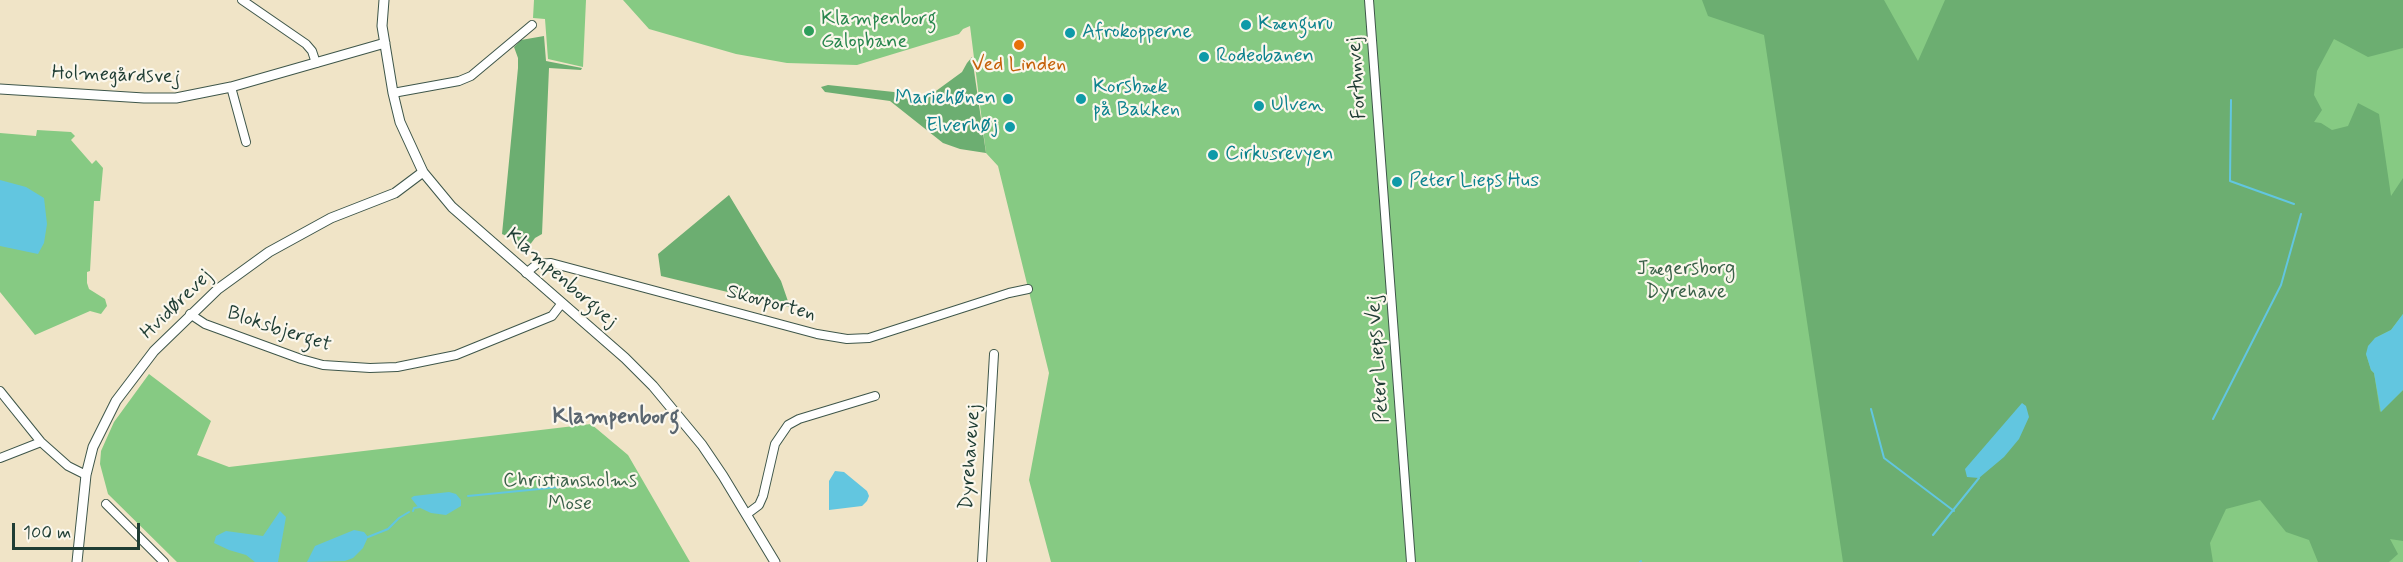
<!DOCTYPE html>
<html>
<head>
<meta charset="utf-8">
<style>
  body { margin:0 }
  #map { position:relative; width:2403px; height:562px; overflow:hidden; background:#f0e4c7; font-family:Mynerve,sans-serif }
  canvas { display:block }
  .scale { position:absolute; left:12px; top:523px; width:128px; height:27px; box-sizing:border-box; border:3px solid #1f3d34; border-top:0; padding-left:8px; font-size:18px; line-height:21px; white-space:nowrap; color:#1f3d34; -webkit-text-stroke:4px #fbf7ec; paint-order:stroke }
</style>
</head>
<body>
<div id="map">
<canvas width="2403" height="562"></canvas>
<div class="scale">100 m</div>
</div>
<script>
const context = document.querySelector('canvas').getContext('2d');
context.lineJoin = 'round';
function fillPath(path, color) {
  context.fillStyle = color;
  context.fill(path, 'evenodd');
}
function toPath(rows) {
  const path = new Path2D();
  for (const r of rows) {
    path.moveTo(r[0], r[1]);
    for (let i = 2; i < r.length; i += 2) path.lineTo(r[i], r[i + 1]);
  }
  return path;
}
function trace(path, color, width, dash) {
  context.strokeStyle = color;
  context.lineWidth = width;
  context.lineCap = dash ? 'butt' : 'round';
  context.setLineDash(dash || []);
  context.stroke(path);
}
function write(font, color, halo, rows, align = 'center') {
  context.font = font + ' Mynerve,sans-serif';
  context.lineWidth = 4.5;
  context.setLineDash([]);
  context.textBaseline = 'middle';
  context.strokeStyle = halo;
  context.fillStyle = color;
  for (const [text, x, y, turn = 0] of rows) {
    context.save();
    context.translate(x, y);
    context.rotate((+turn || 0) * Math.PI / 180);
    context.textAlign = isNaN(turn) ? turn : align;
    if (halo) context.strokeText(text, 0, 0);
    context.fillText(text, 0, 0);
    context.restore();
  }
}
const green = toPath([
  [534,0,586,0,583,67,548,59,545,19,533,18],
  [623,0,2403,0,2403,562,1051,562,1029,480,1049,373,998,166,986,153,970,26,963,29,959,34,857,65,787,63,736,54,649,29],
  [37,130,71,132,75,136,71,140,92,164,96,160,103,168,100,201,94,201,90,271,87,272,87,283,89,289,105,299,107,306,101,314,90,311,35,335,0,292,0,133,36,136],
  [149,374,211,421,197,455,229,467,591,424,628,455,690,562,177,562,108,494,100,464,101,451,114,422]
]);
const forest = toPath([
  [1702,0,1884,0,1918,61,1945,0,2403,0,2403,48,2368,57,2334,39,2317,71,2314,95,2322,110,2314,122,2321,123,2332,130,2348,126,2358,103,2379,114,2391,196,2403,178,2403,314,2391,330,2375,338,2366,354,2371,370,2374,373,2380,412,2403,390,2403,541,2390,539,2398,554,2389,562,2318,562,2309,540,2286,532,2260,500,2226,509,2210,543,2213,562,1843,562,1764,35,1708,16],
  [544,36,546,61,582,68,581,70,549,68,542,234,535,238,529,246,502,234,518,68,518,58,514,47,521,40],
  [972,57,986,153,960,149,943,143,890,101,825,92,821,87,828,85,894,92,913,102,925,99,962,72,967,63],
  [729,195,781,281,790,307,661,276,658,254]
]);
const water = toPath([
  [0,180,26,187,44,198,47,224,44,243,38,254,0,246],
  [2403,314,2403,390,2381,412,2374,373,2371,370,2366,354,2368,346,2375,338,2391,330],
  [2022,403,2026,406,2029,417,2019,439,2004,457,1979,478,1967,477,1965,469],
  [835,471,844,472,867,491,869,496,867,501,862,506,829,510,829,481],
  [449,492,456,494,461,500,461,506,446,515,431,513,418,507,411,498,414,496],
  [280,511,286,517,278,562,255,562,246,555,229,550,214,543,216,536,226,531,263,536],
  [354,530,364,532,368,537,363,548,353,558,345,561,307,562,315,546]
]);
const stream = toPath([
  [2231,100,2230,181,2294,204],
  [1871,409,1884,458,1954,511],
  [2213,419,2281,285,2301,214],
  [468,496,611,482],
  [413,511,414,508,420,507],
  [1933,535,1979,478],
  [368,537,388,529,399,518,409,512],
  [1640,562,1641,561]
]);
const minor = toPath([
  [242,0,306,44,312,51,316,63],
  [1369,0,1411,562],
  [231,87,246,142],
  [393,93,459,81,471,76,532,25],
  [526,273,537,264,551,263,817,334,847,339,869,338,1009,293,1028,289],
  [190,314,205,324,301,359,323,365,370,368,397,367,456,355,552,316,562,303],
  [0,391,41,442,68,466,86,475],
  [0,458,41,442],
  [106,504,164,562],
  [747,514,759,505,763,496,775,444,788,425,799,419,875,396],
  [982,562,994,354]
]);
const tertiary = toPath([
  [384,0,382,26,393,93,400,122,423,172,452,207,625,358,653,386,702,445,723,476,775,562],
  [0,89,144,98,176,98,231,87,385,43],
  [77,562,86,475,93,447,116,401,154,351,218,289,269,252,331,218,395,193,423,172]
]);
const markers = [
  [1246,25,6,"#0f9aa8"],
  [809,31,6,"#2e9e5b"],
  [1070,33,6,"#0f9aa8"],
  [1019,45,6,"#e8710a"],
  [1204,57,6,"#0f9aa8"],
  [1008,99,6,"#0f9aa8"],
  [1081,99,6,"#0f9aa8"],
  [1259,106,6,"#0f9aa8"],
  [1010,127,6,"#0f9aa8"],
  [1213,155,6,"#0f9aa8"],
  [1397,182,6,"#0f9aa8"]
];
const leisureNames = [
  ["Klampenborg",821,20],
  ["Galopbane",821,43]
];
const cultureNames = [
  ["Kænguru",1258,25],
  ["Afrokopperne",1082,33],
  ["Rodeobanen",1216,57],
  ["Korsbæk",1093,88],
  ["på Bakken",1093,111],
  ["Mariehønen",996,99,"right"],
  ["Ulven",1271,106],
  ["Elverhøj",998,127,"right"],
  ["Cirkusrevyen",1225,155],
  ["Peter Lieps Hus",1409,182]
];
const foodNames = [
  ["Ved Linden",1019,66]
];
const streetNames = [
  ["Holmegårdsvej",116,76,2],
  ["Fortunvej",1358,78,-94],
  ["Klampenborgvej",561,279,41],
  ["Skovporten",771,304,15],
  ["Hvidørevej",177,305,-44],
  ["Bloksbjerget",279,330,18],
  ["Peter Lieps Vej",1379,359,-94],
  ["Dyrehavevej",971,457,-86]
];
const parkNames = [
  ["Jægersborg",1686,270],
  ["Dyrehave",1686,293],
  ["Christiansholms",570,482],
  ["Mose",570,505]
];
const quarterNames = [
  ["Klampenborg",616,418]
];
fillPath(green, '#86ca83');
fillPath(forest, '#6cae71');
fillPath(water, '#62c6e0');
trace(stream, '#62c6e0', 2);
trace(minor, '#3e564a', 10);
trace(tertiary, '#3e564a', 11);
trace(minor, '#fff', 8);
trace(tertiary, '#fff', 9);
for (const [x, y, r, color] of markers) {
  const dot = new Path2D();
  dot.arc(x, y, r, 0, 2 * Math.PI);
  context.fillStyle = color;
  context.fill(dot);
  trace(dot, '#fbf7ec', 2);
}
write('20px', '#27864d', '#fbf7ec', leisureNames, 'left');
write('20px', '#0d838f', '#fbf7ec', cultureNames, 'left');
write('20px', '#c56008', '#fbf7ec', foodNames);
write('20px', '#1f3d34', '#fbf7ec', streetNames);
write('20px', '#396048', '#fbf7ec', parkNames);
write('bold 22px', '#5a6670', '#fbf7ec', quarterNames);
</script>
</body>
</html>
